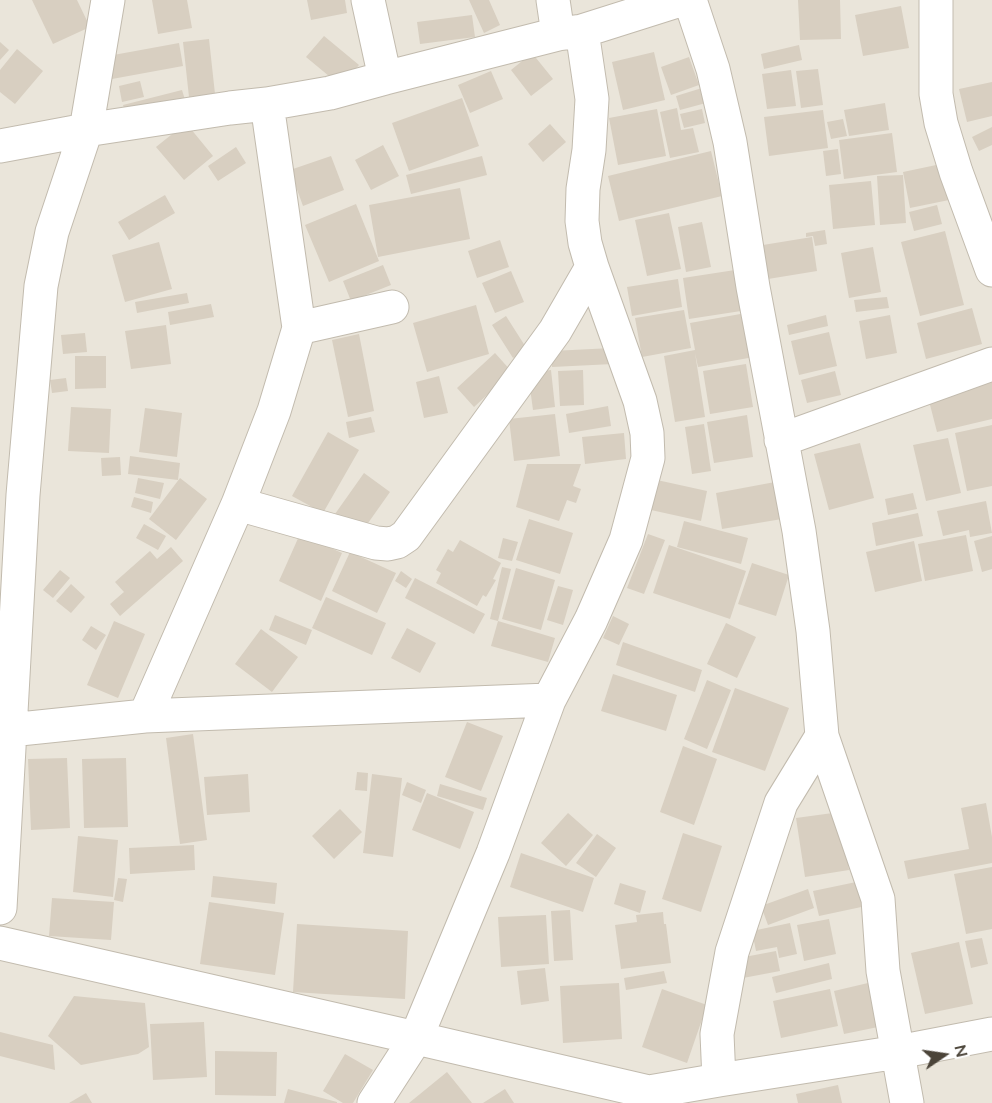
<!DOCTYPE html>
<html>
<head>
<meta charset="utf-8">
<style>
  body { margin:0 }
  #map { position:relative; width:992px; height:1103px; overflow:hidden; background:#f6f3ec; font-family:Lato,sans-serif }
  canvas { display:block }
  .north { position:absolute; left:914px; top:1025px; width:60px; height:60px; -webkit-text-stroke:4px #fff; paint-order:stroke; rotate:77deg; font-size:16px; font-weight:700; line-height:24px; text-align:center; color:#4b4439 }
  .north::after { content:''; display:block; margin:auto; width:21px; height:27px; background:#4b4439; clip-path:polygon(50% 0,100% 100%,50% 72%,0 100%) }
</style>
</head>
<body>
<div id="map">
<canvas width="992" height="1103"></canvas>
<div class="north">N</div>
</div>
<script>
const context = document.querySelector('canvas').getContext('2d');
context.lineJoin = 'round';
function fillPath(path, color) {
  context.fillStyle = color;
  context.fill(path, 'evenodd');
}
function toPath(rows) {
  const path = new Path2D();
  for (const r of rows) {
    path.moveTo(r[0], r[1]);
    for (let i = 2; i < r.length; i += 2) path.lineTo(r[i], r[i + 1]);
  }
  return path;
}
function trace(path, color, width, dash) {
  context.strokeStyle = color;
  context.lineWidth = width;
  context.lineCap = dash ? 'butt' : 'round';
  context.setLineDash(dash || []);
  context.stroke(path);
}
const residential = toPath([
  [0,0,992,0,992,1103,0,1103]
]);
const building = toPath([
  [32,0,77,0,90,27,53,44],
  [152,0,187,0,192,28,158,34],
  [307,0,345,0,347,13,311,20],
  [469,0,489,0,500,25,484,33],
  [798,0,840,0,841,39,800,40],
  [901,6,909,48,863,56,855,15],
  [472,15,475,37,420,44,417,22],
  [324,36,359,65,341,86,306,57],
  [209,39,215,94,189,97,183,42],
  [0,42,9,50,0,60],
  [179,43,183,66,112,79,108,56],
  [799,45,802,60,764,69,761,54],
  [17,49,43,71,15,104,0,92,0,70],
  [654,52,665,100,623,110,612,62],
  [532,53,553,79,531,96,511,70],
  [689,57,699,85,671,95,661,67],
  [818,69,823,105,801,108,796,71],
  [791,70,796,106,767,109,762,74],
  [491,71,503,99,470,113,458,85],
  [140,81,144,97,122,102,119,86],
  [992,82,992,116,967,122,959,89],
  [702,88,706,103,680,110,676,96],
  [182,90,186,103,127,118,123,105],
  [462,98,479,146,409,171,392,123],
  [885,103,889,130,849,136,844,110],
  [677,108,681,130,693,128,699,152,670,158,660,112],
  [657,109,666,156,618,165,609,118],
  [702,109,705,123,684,128,680,114],
  [823,110,828,148,769,156,764,117],
  [843,119,847,136,831,139,827,122],
  [186,123,213,156,184,180,156,147],
  [550,124,566,142,543,162,528,144],
  [992,127,992,145,979,151,972,137],
  [892,133,897,172,844,179,839,140],
  [383,145,399,176,371,190,355,160],
  [236,147,246,163,218,181,208,166],
  [838,149,841,174,826,176,823,151],
  [711,151,722,196,619,221,608,176],
  [331,156,344,190,303,206,290,170],
  [482,156,487,175,411,194,406,175],
  [941,164,949,200,910,208,903,172],
  [903,175,906,223,880,225,877,176],
  [871,181,875,225,833,229,829,185],
  [460,188,470,239,378,257,369,205],
  [165,195,175,213,129,240,118,222],
  [356,204,379,261,329,282,305,225],
  [937,205,942,224,914,231,909,212],
  [669,213,681,269,647,276,635,220],
  [702,222,711,267,686,272,678,227],
  [825,230,827,244,815,246,813,236,806,237,806,233],
  [945,231,964,305,920,316,901,242],
  [812,237,817,271,768,279,763,245],
  [500,240,509,267,477,278,468,251],
  [159,242,172,289,125,302,112,255],
  [873,247,881,292,849,298,841,253],
  [383,265,391,285,351,301,343,281],
  [735,270,741,311,689,319,683,278],
  [511,271,524,302,495,313,482,283],
  [678,279,682,307,632,316,627,287],
  [187,293,189,303,137,313,135,302],
  [887,297,889,308,856,312,854,300],
  [211,304,214,317,170,325,168,312],
  [476,305,489,354,427,372,413,323],
  [972,308,982,344,926,359,917,323],
  [684,310,691,348,642,357,635,318],
  [746,313,754,357,698,367,695,353,705,417,675,422,664,356,695,350,690,323],
  [826,315,828,326,789,335,787,325],
  [890,315,897,353,866,359,859,321],
  [506,316,527,349,513,358,492,325],
  [166,325,171,364,131,369,125,331],
  [829,332,837,366,799,375,791,341],
  [85,333,87,352,63,354,61,335],
  [359,334,374,411,348,417,332,340],
  [612,348,613,364,552,367,552,351],
  [495,353,512,372,474,407,457,388],
  [75,356,106,356,106,388,75,389],
  [746,364,753,407,710,414,703,371],
  [551,370,555,407,533,410,528,373],
  [583,370,584,405,560,406,558,371],
  [835,371,841,395,807,403,801,380],
  [439,376,448,413,424,418,416,382],
  [66,378,68,391,52,393,50,380],
  [992,382,992,419,937,432,928,397],
  [608,406,611,426,569,433,566,414],
  [71,407,111,409,109,453,68,451],
  [145,408,182,413,177,457,139,452],
  [555,414,560,456,514,461,509,419],
  [747,415,753,457,714,463,707,422],
  [371,417,375,432,349,438,346,422],
  [704,424,711,471,692,474,685,427],
  [992,425,992,486,967,491,955,433],
  [328,432,359,450,323,513,292,496],
  [624,433,626,459,585,464,582,437],
  [948,438,961,493,926,501,913,445],
  [860,443,874,498,829,510,814,454],
  [130,456,180,463,178,480,128,474],
  [120,457,121,475,102,476,101,458],
  [527,464,581,464,573,486,581,489,576,503,567,500,559,521,516,507],
  [364,473,390,492,361,533,335,514],
  [138,478,164,483,160,499,135,493],
  [180,478,207,499,176,540,149,519],
  [657,480,707,491,701,521,651,510],
  [775,482,782,519,722,529,716,493],
  [913,493,917,509,888,515,885,499],
  [134,497,153,502,151,513,131,507],
  [986,501,992,533,970,537,969,530,943,536,937,511],
  [918,513,923,536,876,546,872,523],
  [529,519,573,533,560,574,516,560],
  [684,521,748,538,741,564,677,547],
  [144,524,166,536,158,550,136,538],
  [300,534,342,553,321,601,279,581],
  [648,534,665,540,644,594,627,588],
  [966,535,973,571,925,581,918,544],
  [992,536,992,569,982,572,974,541],
  [503,538,518,542,512,561,498,558],
  [460,540,501,563,493,579,496,580,486,597,483,595,477,606,436,583,441,573,436,570,448,549,453,552],
  [914,541,922,581,875,592,866,552],
  [669,545,746,571,730,619,653,593],
  [171,547,183,561,120,616,110,604,124,592,115,582,150,551,157,559],
  [350,552,396,573,377,613,332,591],
  [752,563,789,575,776,616,738,604],
  [502,567,511,569,498,621,490,619],
  [516,568,555,580,541,630,502,619],
  [60,570,70,578,53,598,43,590],
  [401,571,412,579,406,588,395,581],
  [415,578,485,614,474,634,405,598],
  [71,584,85,597,71,613,56,601],
  [558,586,573,590,563,625,547,620],
  [326,597,386,623,372,655,312,628],
  [275,615,312,630,306,645,269,630],
  [613,616,629,624,619,645,603,638],
  [114,621,145,634,118,698,87,685],
  [498,621,555,638,548,662,491,646],
  [726,623,756,637,737,678,707,664],
  [91,626,106,635,96,650,82,640],
  [407,628,436,643,420,673,391,658],
  [261,629,298,657,272,692,235,664],
  [623,642,702,670,695,692,616,665],
  [613,674,677,695,666,731,601,711],
  [707,680,731,690,707,749,684,739],
  [735,688,789,708,765,771,712,752],
  [467,722,503,736,481,791,445,777],
  [193,734,207,840,180,844,166,738],
  [683,746,717,759,694,825,660,812],
  [67,758,70,828,31,830,28,759],
  [126,758,128,827,84,828,82,759],
  [357,772,368,773,367,791,355,790],
  [248,774,250,812,207,815,204,777],
  [372,774,402,778,393,857,363,853],
  [407,782,426,790,421,803,402,795],
  [440,784,487,798,483,810,437,796],
  [427,793,474,812,460,849,412,830],
  [986,803,992,837,992,863,908,879,904,861,969,849,961,808],
  [340,809,362,832,334,859,312,836],
  [840,812,849,870,805,877,796,818],
  [568,813,593,835,566,866,541,843],
  [683,833,722,846,701,912,662,899],
  [597,834,616,848,596,877,576,863],
  [78,836,118,840,113,897,73,892],
  [194,845,195,870,130,874,129,848],
  [521,853,594,878,583,912,510,887],
  [992,867,992,929,966,934,954,874],
  [213,876,277,883,275,904,211,897],
  [118,878,127,879,123,902,114,900],
  [861,881,866,906,819,916,813,891],
  [620,883,646,891,640,913,614,904],
  [808,889,814,908,768,925,761,906],
  [52,898,114,902,111,940,49,936],
  [209,902,284,913,275,975,200,964],
  [570,910,573,960,554,961,551,911],
  [663,912,664,924,666,924,671,963,621,969,615,925,637,922,636,915],
  [546,915,549,964,501,967,498,917],
  [829,919,836,954,804,961,797,925],
  [790,923,797,954,779,958,777,947,756,951,752,931],
  [297,924,408,931,405,999,293,992],
  [982,938,988,964,971,968,965,941],
  [959,942,973,1004,925,1014,911,953],
  [776,951,780,971,743,978,739,958],
  [829,963,832,979,776,993,772,977],
  [545,968,549,1001,521,1005,517,971],
  [664,971,667,983,626,990,624,978],
  [619,983,622,1039,563,1043,560,986],
  [868,983,878,1027,844,1034,834,991],
  [662,989,707,1005,687,1063,642,1047],
  [830,989,838,1026,781,1038,773,1001],
  [74,996,145,1003,149,1047,138,1054,81,1065,48,1036],
  [204,1022,207,1077,153,1080,150,1024],
  [0,1032,53,1045,55,1070,0,1056],
  [215,1051,277,1052,276,1096,215,1095],
  [345,1054,373,1070,353,1103,343,1103,323,1091],
  [447,1072,472,1103,409,1103],
  [838,1085,842,1103,798,1103,796,1094],
  [288,1089,337,1102,337,1103,284,1103],
  [505,1089,514,1103,483,1103],
  [86,1093,92,1103,69,1103]
]);
const minor = toPath([
  [108,0,86,130,52,232,41,286,23,495,10,730,145,716,549,700,591,620,626,540,648,458,647,433,640,401,592,267,585,243,582,221,583,189,589,150,592,99,582,31,558,34,385,78,368,0],
  [553,0,558,34],
  [690,0,713,69,730,142,753,287,799,531,813,631,822,736,781,803,732,952,717,1034,719,1080,898,1052,992,1034],
  [936,0,936,94,941,123,956,172,992,270],
  [582,31,680,0],
  [267,104,330,93,385,78],
  [0,146,86,130,230,108,267,104,299,328,274,411,238,504,145,716],
  [299,328,392,307],
  [781,440,992,364],
  [238,504,376,543,388,544,397,542,406,536,555,331,592,267],
  [0,730,10,730,0,908],
  [822,736,878,899,883,971,907,1103],
  [0,943,416,1038,493,853,549,700],
  [374,1103,416,1038,649,1092],
  [650,1103,649,1092,719,1080]
]);
fillPath(residential, '#eae5da');
fillPath(building, '#d8cfc1');
trace(minor, '#c2bbae', 35);
trace(minor, '#fff', 33);
</script>
</body>
</html>
